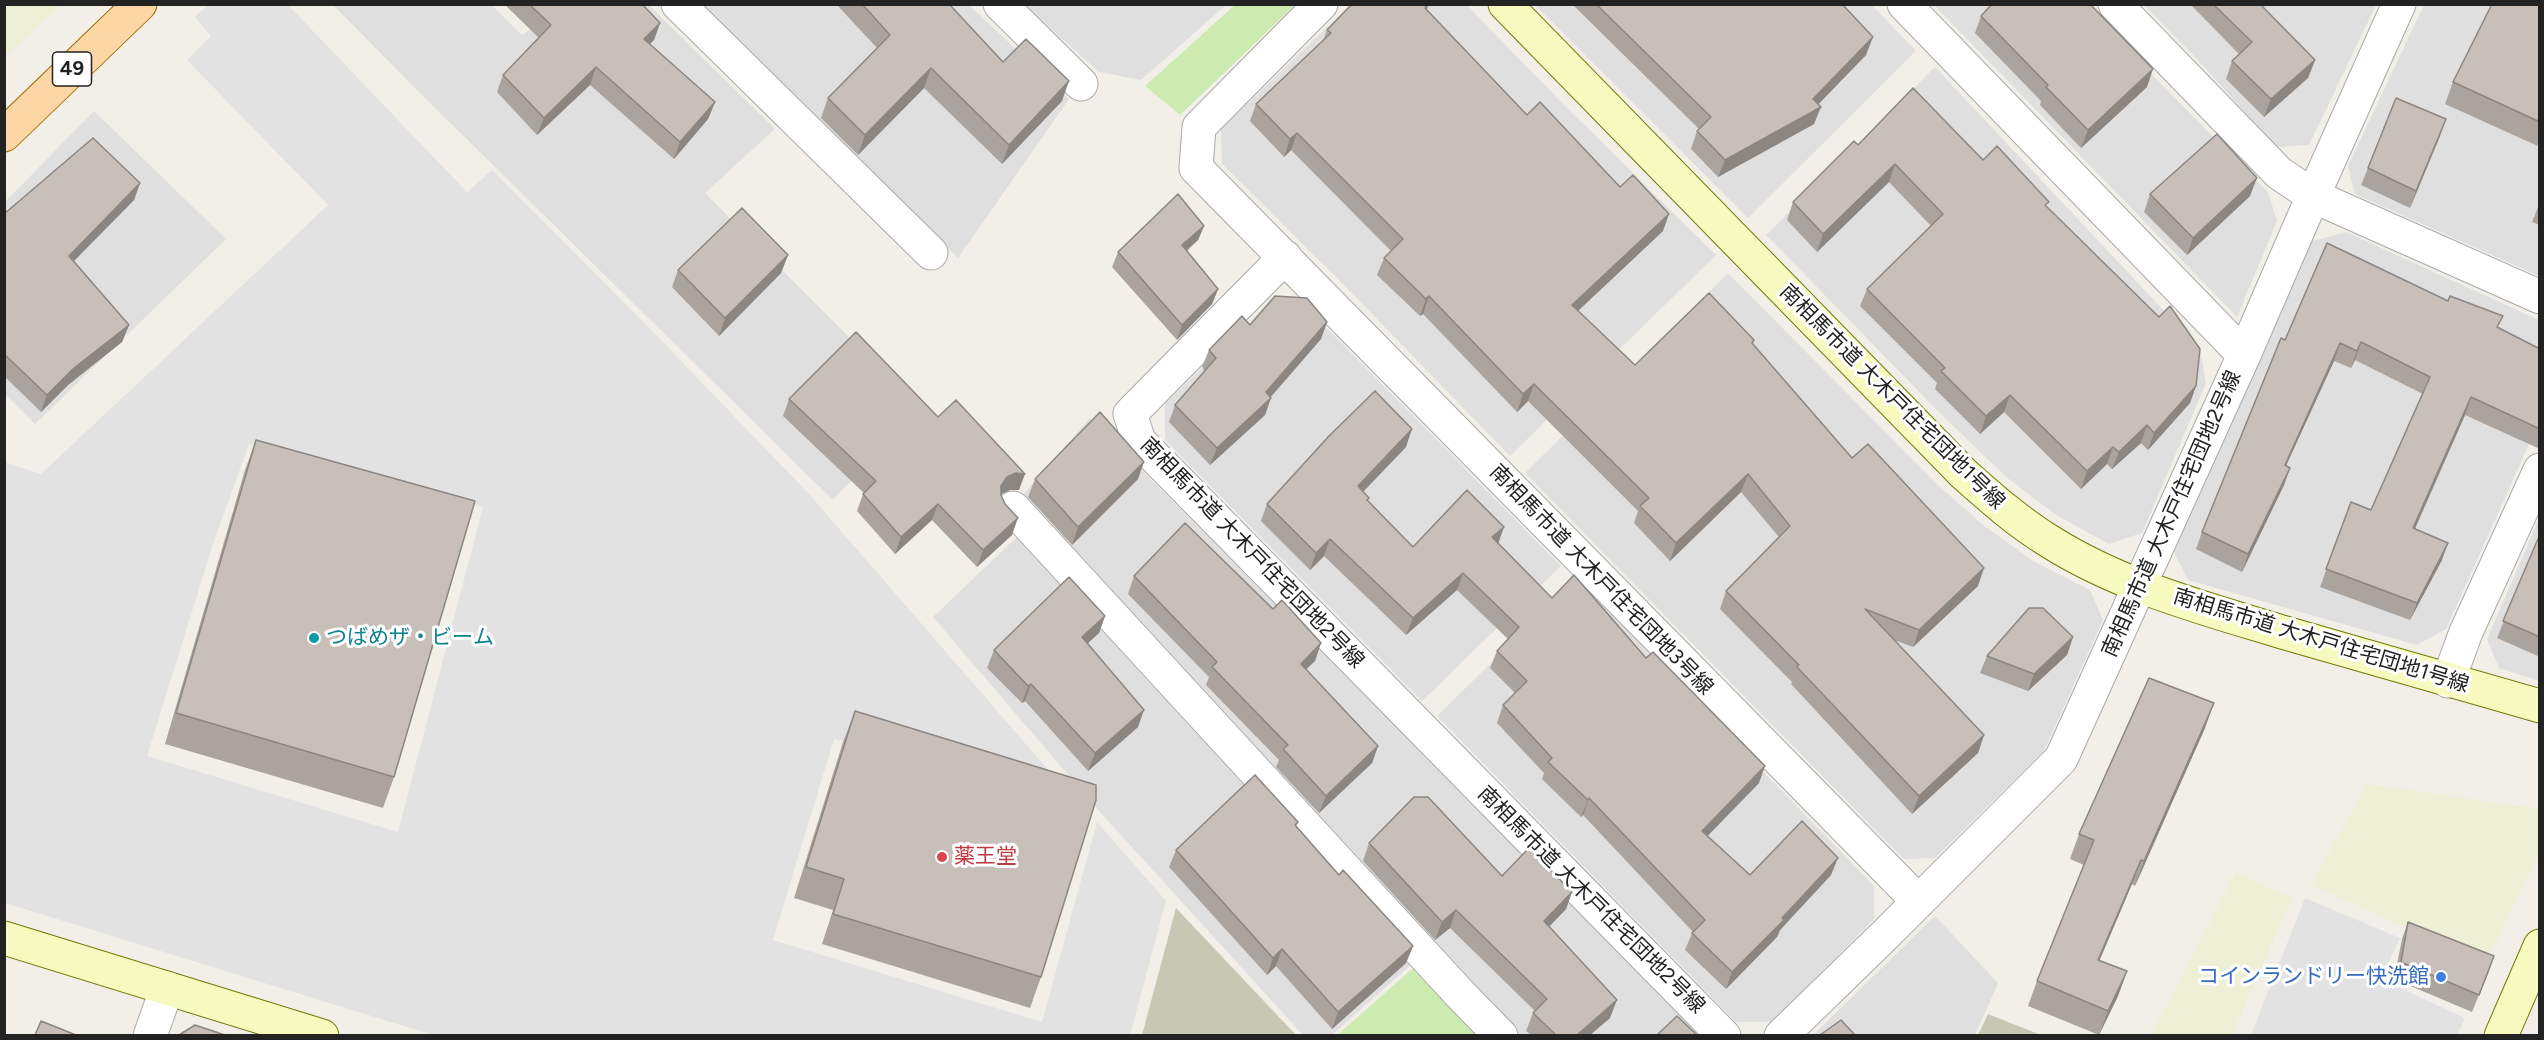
<!DOCTYPE html>
<meta charset="utf-8">
<style>
body{margin:0}
#map{position:relative;width:2544px;height:1040px;overflow:hidden;background:#f2efe9;font-family:Figtree,sans-serif}
canvas{display:block}
.frame{position:absolute;inset:0;border:6px solid #222;pointer-events:none}
</style>
<div id="map">
<canvas width="2544" height="1040"></canvas>
<div class="frame"></div>
</div>
<script>
const ctx = document.querySelector('canvas').getContext('2d');
ctx.lineJoin = 'round';
function paint(path, color) {
  ctx.fillStyle = color;
  ctx.fill(path, 'evenodd');
}
function trace(path, color, width, dash) {
  ctx.strokeStyle = color;
  ctx.lineWidth = width;
  ctx.lineCap = dash ? 'butt' : 'round';
  ctx.setLineDash(dash || []);
  ctx.stroke(path);
}
function drawText(font, color, halo, rows, align = 'center') {
  ctx.font = font + ' Figtree,"Noto Sans JP",sans-serif';
  ctx.lineWidth = 6;
  ctx.setLineDash([]);
  ctx.textBaseline = 'middle';
  ctx.strokeStyle = halo;
  ctx.fillStyle = color;
  for (const [text, x, y, turn = 0] of rows) {
    ctx.save();
    ctx.translate(x, y);
    ctx.rotate((+turn || 0) * Math.PI / 180);
    ctx.textAlign = isNaN(turn) ? turn : align;
    if (halo) ctx.strokeText(text, 0, 0);
    ctx.fillText(text, 0, 0);
    ctx.restore();
  }
}
paint(new Path2D(`
 M333,5H492L522,35L561,5H649L775,129L705,193L921,409L833,500L427,100Z
 M702,5H969L1069,99L958,258Z
 M1024,5H1226L1141,80L1099,72Z
 M1350,5H1467L1561,102L1716,255L1510,456L1340,281L1222,164L1221,129Z
 M1535,5H1872L1916,51L1748,218Z
 M1934,5H2083L2268,192L2277,221L2237,317Z
 M2144,5H2376L2309,145L2276,147L2196,58Z
 M2424,5H2539V276L2355,194L2348,166Z
 M1935,67L2200,349L2206,383L2142,533L2109,544L2056,515L2006,477L1939,412L1766,235Z
 M94,111L226,239L35,424L5,394L4,203Z
 M2346,232L2539,320V422L2446,629L2417,645L2188,580L2173,550L2309,242Z
 M1728,273L1940,487L1982,524L2033,561L2090,590L2103,620L2044,751L1935,858L1904,859L1525,473Z
 M1301,302L1561,566L1422,701L1165,440V404L1268,304Z
 M1090,418L1540,871L1699,1035H1521L1462,977L1020,498Z
 M2539,519V681L2499,668L2487,639Z
 M1018,536L1414,962L1332,1035H1303L1099,811L933,617Z
 M1577,579L1874,886V919L1772,1022H1736L1437,716Z
 M1935,916L1998,983L1975,1035L1812,1036Z`), '#e0dfdf');
paint(new Path2D(`
 M1176,908L1296,1035H1142Z
 M1988,1014L2041,1035H1978Z`), '#c7c7b4');
paint(new Path2D(`
 M5,4H61V5L5,56Z
 M2367,784L2539,809V853L2486,963L2311,885Z
 M2236,872L2292,898L2232,1035H2151Z`), '#eef0d5');
paint(new Path2D(`
 M1236,4L1295,5L1180,115L1145,86Z
 M1420,962L1489,1036H1336Z`), '#cdebb0');
paint(new Path2D(`
 M208,5H288L467,192L492,170L659,338L809,494L1070,795L834,739L773,940L1042,1022L1097,822L1166,901L1130,1035H433L5,903L4,462L41,474L328,205L187,60L211,36L195,17ZM249,444L483,507L398,832L147,756L213,544Z
 M2305,898L2400,938L2381,979L2465,1018L2457,1035H2251Z`), '#e2e2e2');
const street = new Path2D(`
 M678,4L931,253
 M1000,4L1081,84
 M1321,4L1199,127L1196,168L1918,901
 M2115,4L2279,173L2313,196L2399,4
 M1285,257L1130,414L1139,441L1724,1036
 M2244,355L2313,196L2540,297
 M1013,508L1460,994L1501,1036
 M2448,681L2466,632L2540,470
 M150,1036L167,988
 M1781,1036L1887,933L2061,759L2244,355L1904,4`);
const secondary = new Path2D(`
 M1505,4L1964,474C1991,498 2018,522 2049,541C2120,586 2203,608 2282,632C2368,657 2454,681 2540,706
 M4,938L322,1036
 M2501,1036L2540,946`);
const primary = new Path2D(`
 M4,135L140,4`);
trace(street, '#a9a9a9', 35);
trace(secondary, '#707d05', 35);
trace(primary, '#a06b00', 35);
trace(street, '#fff', 33);
trace(secondary, '#f7fabf', 33);
trace(primary, '#fcd6a4', 33);
paint(new Path2D(`
 M504,4H642L660,23L654,40L650,44L715,102L708,119L674,159L590,85L537,135L497,92L503,75L539,38Z
 M836,4H949L1003,62L1062,101L1002,164L924,88L858,155L821,118L828,98L877,48Z
 M1352,4H1429L1427,10L1527,115L1663,231L1578,311L1635,365L1754,340L1753,344L1852,458L1978,586L1913,647L1894,640L1984,735L1978,753L1912,814L1791,684L1792,682L1720,609L1726,591L1779,537L1741,492L1670,561L1634,523L1638,511L1528,401L1517,412L1423,314L1420,316L1377,275L1384,258L1391,251L1291,150L1284,157L1250,121L1256,104L1323,41L1327,30Z
 M1572,4H1842L1866,55L1818,104L1814,124L1718,177L1691,149L1697,131L1699,129Z
 M2190,4H2260L2315,60L2308,78L2264,117L2226,79L2232,61L2239,54Z
 M2540,4V147L2445,104L2453,82Z
 M1981,16L2147,87L2081,148L2040,105L2041,101L1975,33Z
 M2440,136L2410,208L2361,185L2368,168Z
 M1858,145L1983,160L2047,207L2196,386L2190,403L2148,450L2141,443L2112,469L2107,464L2081,489L2004,412L1980,434L1935,389L1937,383L1860,306L1867,289L1931,226L1889,182L1817,252L1787,220L1793,202Z
 M140,183L134,200L74,261L129,325L122,342L68,385L41,412L4,376V214Z
 M2150,194L2250,196L2187,255L2144,212Z
 M2540,202V225L2532,222Z
 M1204,226L1198,240L1187,251L1218,289L1212,304L1177,340L1112,267L1118,252Z
 M788,255L781,273L719,336L672,287L678,270Z
 M1327,322L1321,339L1271,397L1265,415L1210,465L1169,422L1175,405L1205,371L1202,367L1209,350L1250,325Z
 M2499,328L2540,349V449L2465,415L2415,529L2442,560L2410,620L2320,587L2351,502L2371,510L2423,394L2355,360L2351,368L2334,361L2286,466L2290,468L2284,485L2242,572L2196,549L2202,532L2285,340Z
 M789,399L938,417L1019,490H1010L1001,494L1012,535L977,567L932,520L895,554L857,511L863,494L864,493L783,416Z
 M256,440L394,777L383,808L165,744L245,470Z
 M1406,447L1363,492L1368,501L1413,547L1498,543L1552,598L1646,658L1759,783L1707,836L1750,875H1831L1780,930L1777,937L1726,989L1685,950L1692,933L1693,932L1583,815L1581,817L1542,779L1544,773L1497,723L1503,705L1515,693L1490,668L1497,651L1508,639L1457,590L1406,635L1324,556L1310,570L1261,521L1267,504Z
 M1035,479H1138L1072,545L1028,497Z
 M2540,534V657L2497,638Z
 M1134,576L1315,661L1306,669L1378,746L1372,763L1319,813L1276,767L1279,760L1206,685L1209,677L1128,594Z
 M1105,616L1099,633L1088,643L1138,727L1088,771L1025,701L1022,703L987,668L994,650Z
 M2073,637L2067,655L2028,691L1980,673L1987,656Z
 M855,711L1041,977L1030,1008L822,944L833,910L794,898L843,742Z
 M2205,728L2135,886L2132,884L2099,961L2127,971L2118,996L2099,1035L2028,1006L2037,981L2084,865L2070,859L2079,834Z
 M1298,822L1296,827L1339,875L1413,946L1406,963L1332,1029L1276,966L1267,975L1169,867L1176,850Z
 M1369,843L1572,892L1566,909L1549,927L1610,1018L1590,1035H1531L1526,1031L1533,1013L1535,1011L1450,928L1435,940L1363,861Z
 M2408,922L2494,956L2472,1012L2394,979L2402,939Z`), '#aba49e');
paint(new Path2D(`
 M660,23L654,40L637,56L644,39Z
 M1873,37L1866,55L1810,113L1821,107L1814,124L1718,177L1725,160L1813,99Z
 M2315,60L2308,78L2264,117L2271,99Z
 M596,67L590,85L537,135L544,118Z
 M931,68L924,88L858,155L865,135Z
 M2153,69L2147,87L2081,148L2088,130Z
 M1069,81L1062,101L1002,164L1009,145Z
 M715,102L708,119L674,159L680,142Z
 M2446,119L2440,136L2410,208L2416,191Z
 M1297,133L1291,150L1284,157L1290,139Z
 M1895,164L1889,182L1817,252L1823,234Z
 M2257,178L2250,196L2187,255L2193,238Z
 M140,183L134,200L63,272L69,256Z
 M1669,214L1663,231L1566,322L1572,305Z
 M1204,226L1198,240L1176,259L1182,245Z
 M788,255L781,273L719,336L725,318Z
 M1218,289L1212,304L1177,340L1182,325Z
 M1429,296L1423,314L1420,316L1426,299Z
 M1327,322L1321,339L1266,402L1271,398L1265,415L1210,465L1217,448Z
 M129,325L122,342L68,385L41,412L47,395L74,368Z
 M2361,342L2355,360L2351,368L2357,351Z
 M2340,343L2334,361L2278,483L2285,465Z
 M1534,384L1528,401L1517,412L1523,394Z
 M2196,386L2190,403L2148,450L2154,433Z
 M2010,395L2004,412L1980,434L1986,416Z
 M2471,397L2465,415L2407,546L2413,528Z
 M2147,425L2141,443L2112,469L2119,452Z
 M1412,429L1406,447L1352,503L1358,486Z
 M2113,447L2107,464L2081,489L2087,471Z
 M1144,462L1138,479L1072,545L1078,527Z
 M2290,468L2284,485L2242,572L2248,554Z
 M1016,473L1025,474L1019,490H1010L1001,494V486L1007,477Z
 M1748,474L1741,492L1670,561L1676,543Z
 M938,504L932,520L895,554L901,537Z
 M1018,518L1012,535L977,567L983,550Z
 M1504,527L1498,544L1492,537Z
 M1330,539L1324,556L1310,570L1316,553Z
 M2448,543L2442,560L2410,620L2417,603Z
 M1984,568L1978,586L1913,647L1919,630Z
 M1463,573L1457,590L1406,635L1413,618Z
 M1105,616L1099,633L1076,654L1082,637Z
 M2073,637L2067,655L2028,691L2034,674Z
 M1321,643L1315,661L1294,681L1301,664Z
 M1031,684L1025,701L1022,703L1028,686Z
 M2214,703L2205,728L2135,886L2144,861Z
 M1144,710L1138,727L1088,771L1095,753Z
 M1984,735L1978,753L1912,814L1919,796Z
 M1378,746L1372,763L1319,813L1326,796Z
 M1765,766L1759,783L1696,848L1702,831Z
 M1589,798L1583,815L1581,817L1588,800Z
 M1838,858L1831,875L1780,930L1777,937L1726,989L1732,972Z
 M2141,860L2132,884L2089,985L2098,960Z
 M1572,892L1566,909L1537,939L1544,921Z
 M1456,910L1450,928L1435,940L1442,922Z
 M1413,946L1406,963L1332,1029L1338,1012Z
 M1282,949L1276,966L1267,975L1273,958Z
 M2494,956L2488,974L2472,1012L2479,995Z
 M2127,971L2118,996L2099,1035L2108,1011Z
 M1617,1000L1610,1018L1590,1035H1577Z`), '#8b8681');
const building = new Path2D(`
 M529,4H642L660,23L644,39L715,102L680,142L596,67L544,118L503,75L551,25Z
 M862,4H949L1003,62L1026,39L1069,81L1009,145L931,68L865,135L828,98L890,35Z
 M1352,4H1428L1425,8L1527,115L1540,102L1620,187L1633,175L1669,214L1572,305L1635,365L1709,293L1754,340L1752,343L1852,458L1868,444L1984,568L1919,630L1865,609L1984,735L1919,796L1797,667L1799,665L1726,591L1790,526L1748,474L1676,543L1640,506L1649,498L1534,384L1523,394L1429,296L1426,299L1384,258L1403,239L1297,133L1290,139L1256,104L1331,33L1327,30Z
 M1596,4H1842L1873,37L1813,99L1821,107L1725,160L1697,131L1711,117Z
 M1992,4H2090L2153,69L2088,130L2046,87L2048,85L1981,16Z
 M2213,4H2260L2315,60L2271,99L2232,61L2252,42Z
 M2492,4H2540V122L2453,82Z
 M1913,88L1983,160L1997,146L2049,202L2045,205L2159,317L2170,306L2200,349L2196,386L2154,433L2147,425L2119,452L2113,447L2087,471L2010,395L1986,416L1941,371L1945,368L1867,289L1943,214L1895,164L1823,234L1793,202L1854,141L1858,145Z
 M2396,98L2446,119L2416,191L2368,168Z
 M2217,134L2257,178L2193,238L2150,194Z
 M93,138L140,183L69,256L129,325L74,368L47,395L4,354V214Z
 M1178,194L1204,226L1182,245L1218,289L1182,325L1118,252Z
 M742,208L788,255L725,318L678,270Z
 M2327,243L2448,301L2450,296L2503,316L2497,327L2540,349V429L2471,397L2413,528L2448,543L2417,603L2326,569L2351,502L2371,510L2430,377L2361,342L2357,351L2340,343L2285,465L2290,468L2248,554L2202,532L2281,338L2285,340Z
 M1275,296L1307,298L1327,322L1266,392L1271,398L1217,448L1175,405L1216,358L1209,350L1242,316L1250,325Z
 M856,332L938,417L956,400L1025,474L1016,473L1007,477L1001,486V495L1005,504L1018,518L983,550L938,504L901,537L863,494L876,481L789,399Z
 M1375,391L1412,429L1358,486L1369,498L1367,500L1413,547L1467,490L1504,527L1492,537L1552,598L1574,575L1646,658L1653,652L1765,766L1702,831L1750,875L1802,821L1838,858L1782,918L1784,920L1732,972L1692,933L1705,920L1589,798L1588,800L1548,762L1552,758L1503,705L1527,681L1497,651L1519,627L1463,573L1413,618L1330,539L1316,553L1267,504L1329,436Z
 M1100,412L1144,462L1078,527L1035,479Z
 M256,440L475,501L394,777L176,713Z
 M1185,523L1273,609L1282,600L1321,643L1301,664L1378,746L1326,796L1283,749L1288,745L1212,667L1217,662L1134,576Z
 M2540,534V637L2503,621Z
 M1069,577L1105,616L1082,637L1144,710L1095,753L1031,684L1028,686L994,650Z
 M2029,608H2043L2073,637L2034,674L1987,656Z
 M2149,678L2214,703L2144,861L2141,860L2098,960L2127,971L2108,1011L2037,981L2094,840L2079,834Z
 M855,711L1096,785V800L1041,977L833,914L844,879L806,867Z
 M1255,775L1298,822L1295,825L1339,875L1343,870L1413,946L1338,1012L1282,949L1273,958L1176,850Z
 M1414,797H1428L1502,876L1529,848L1572,892L1544,921L1617,1000L1577,1035H1556L1533,1013L1547,999L1456,910L1442,922L1369,843Z
 M2408,922L2494,956L2479,995L2401,962Z
 M1677,1016L1697,1035H1657Z
 M1841,1020L1855,1035H1820Z
 M41,1021L76,1035H35Z
 M195,1025L225,1035H179Z`);
paint(building, '#c7bfb8');
trace(building, '#8b8681', 1.5);
for (const [x, y, r, color] of [
 [314,638,6,"#0f9aa8"],
 [942,857,6,"#e0444e"],
 [2441,977,6,"#3f7fe0"]
]) {
  const dot = new Path2D();
  dot.arc(x, y, r, 0, 2 * Math.PI);
  ctx.fillStyle = color;
  ctx.fill(dot);
  trace(dot, '#fff', 2);
}
for (const [x, y, w] of [
 [72,69,39]
]) {
  const box = new Path2D();
  box.roundRect(x - w / 2, y - 17, w, 34, 4.5);
  ctx.fillStyle = '#fff';
  ctx.fill(box);
  trace(box, '#222', 1.5);
}
drawText('bold 20px', '#222', null, [
 ["49",72,69]
]);
drawText('21px', '#222', '#fff', [
 ["南相馬市道 大木戸住宅団地1号線",1892,397,45],
 ["南相馬市道 大木戸住宅団地2号線",2172,514,-66],
 ["南相馬市道 大木戸住宅団地2号線",1252,553,46],
 ["南相馬市道 大木戸住宅団地3号線",1601,580,46],
 ["南相馬市道 大木戸住宅団地1号線",2321,641,17],
 ["南相馬市道 大木戸住宅団地2号線",1591,900,45]
]);
drawText('21px', '#0d838f', '#fff', [
 ["つばめザ・ビーム",326,638]
], 'left');
drawText('21px', '#be3a42', '#fff', [
 ["薬王堂",954,857]
], 'left');
drawText('21px', '#366cbe', '#fff', [
 ["コインランドリー快洗館",2429,977]
], 'right');
</script>
